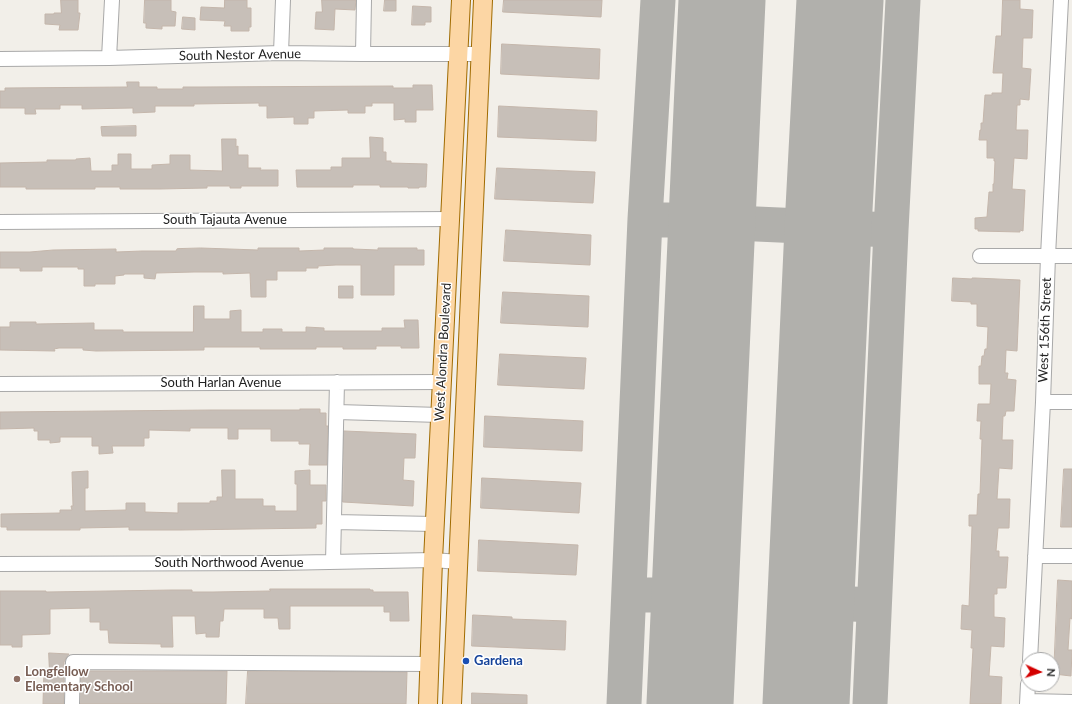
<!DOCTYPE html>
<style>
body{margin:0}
#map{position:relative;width:1072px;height:704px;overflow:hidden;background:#f2efe9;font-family:Lato,sans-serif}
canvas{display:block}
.north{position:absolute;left:1020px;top:652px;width:40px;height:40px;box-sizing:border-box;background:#fff;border:1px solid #a7a7a7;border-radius:50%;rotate:93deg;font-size:11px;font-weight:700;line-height:16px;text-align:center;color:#222}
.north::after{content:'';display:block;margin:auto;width:14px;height:18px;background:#d40000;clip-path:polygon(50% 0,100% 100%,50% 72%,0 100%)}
</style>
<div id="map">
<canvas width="1072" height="704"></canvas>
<div class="north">N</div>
</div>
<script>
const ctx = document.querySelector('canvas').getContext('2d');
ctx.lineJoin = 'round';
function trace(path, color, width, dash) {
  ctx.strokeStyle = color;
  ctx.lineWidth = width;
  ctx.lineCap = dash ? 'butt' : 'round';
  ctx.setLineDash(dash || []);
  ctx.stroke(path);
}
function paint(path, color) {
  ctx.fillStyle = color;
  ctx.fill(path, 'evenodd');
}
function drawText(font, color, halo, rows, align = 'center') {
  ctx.font = font + ' Lato,sans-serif';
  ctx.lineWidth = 3;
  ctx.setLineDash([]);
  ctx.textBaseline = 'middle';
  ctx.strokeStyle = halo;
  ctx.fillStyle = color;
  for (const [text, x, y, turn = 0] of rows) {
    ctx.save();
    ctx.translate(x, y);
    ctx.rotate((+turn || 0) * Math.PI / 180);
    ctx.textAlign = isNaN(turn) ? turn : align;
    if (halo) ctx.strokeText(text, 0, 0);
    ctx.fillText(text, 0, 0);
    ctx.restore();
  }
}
trace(new Path2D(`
 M645,219L891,230
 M629,594L694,597
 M811,602L873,605
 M624,704L645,219L658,0
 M870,704L891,230L903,0`), '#b1b0ac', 35);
trace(new Path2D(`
 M690,704L722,0
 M806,704L828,228L840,0`), '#b1b0ac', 87);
const building = new Path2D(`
 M61,0H78V13H80L78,30H59L60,25L45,24V14H54V13H61Z
 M145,0H171V11L176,12L175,26H162V29L146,28V23H144Z
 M225,0H247V8H251V27H249V31H231V26H224L225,21L200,20L201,7L224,8Z
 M322,0H356L355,10L335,9L334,30L315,29L316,12H322Z
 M385,0H396V11H384Z
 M504,0H602L601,17L503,12Z
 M1003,0H1020V9L1033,10L1032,38H1023L1022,68L1031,69L1029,100L1020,99V105H1017L1016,130H1028L1027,159L1014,158L1012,189L1025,190L1023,231L1020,230V232L978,231V229H975V218L987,217L989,192H993V184H994L995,161H994V158H987V140H979L980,130H981V123H983L985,95H992V93H1002L1003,73H993L996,36H1001Z
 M413,6L431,7V22H425V25H412Z
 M183,17L195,18V30L182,29Z
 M502,44L600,49L599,79L501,74Z
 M127,82H139V87H157V89H183V87H201L393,86V88H413V85H432L433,110H416V122H405V119L394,120V103H372V106H365V113H348V110L314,111V118H308V124H294V117L267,118V106H259V103L194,104V106H155V112L133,113V108L82,109V105H60V109H35L36,114H25V108H0V91H5V88L127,87Z
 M499,106L597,111L596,141L498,137Z
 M136,126V136H102L101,127Z
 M370,137L383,138V152H386V161H391V163L427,164L426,187H419V188H408V187H380V185H353V187H297L296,170H331V167H342V158H370Z
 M222,139H236V147L238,146V155H248V168H261L260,170H278V186H241V188H230V186H207V188L160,189H120V187H95V189H26V187H0V163L47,162V160H76V159L90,158L91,171H112V165H118V154H131V169H152V165L170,164V155H190V170L222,171Z
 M497,168L595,172L593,203L495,199Z
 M506,230L591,235L590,265L504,261Z
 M201,248L258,250V248H299V251L324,250V248H353V249L378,250V248H417V250H424V265H394V295H361V265H336L318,266V268H306V271H277V280H266V297H251L250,273L223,274V272H194L156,273L155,279L144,278V274H124V275L115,276V284H95V286H84V269H78V267H42V271H20V268H0V252H30L53,250L116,249V252L142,251H176L177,249Z
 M953,278L972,279V278H975L1020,280L1017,351L1006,350L1005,373H1008L1007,379L1016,380L1014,411H1006L1005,416H1003L1002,440H1013L1012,469L999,468L997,499H1010L1009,528H998L996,551H999V557H1008L1006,588H997V594H994V617L1005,618L1004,647L991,646L989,676L1002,677L1001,704H970L973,648H971L972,630L961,629L962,605L969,606L970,581L972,526H969V515H977L978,494H980L982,439H980L981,421H977L978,404H990L991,384H979V366H981L982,356H984L985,349H987L988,327L977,326V304H971V302L952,301Z
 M339,286H353V298H339Z
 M503,292L589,296L588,327L501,323Z
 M194,306H204V319H230V311L241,310V332H263V329H282V332H306V327L324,328V331H382V328H405L404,320H418L419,348H401V346H376V349H343V347H316V349H260V347H204V350L96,351L83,350V348H59L54,349L55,351L0,350V327H10V322H36V324L94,323V330H123V332H193Z
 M500,354L586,358L584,389L498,385Z
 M300,409H320V413H326V426H328L327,465H309L310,444H299V441H271V429H238V439H228V428H190V431L149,430V438H144V446H112L113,453L99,454V446H92V437H60V442L50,443V440H38V431H34V428L0,429V412L212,410H300Z
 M485,416L583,421L582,451L484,447Z
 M344,431L416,434L415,458H404L403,480L414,481L413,506L343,502Z
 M1064,469H1072V527H1061Z
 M222,470H235V499H263V506H275V511H297V484H295V471L310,470V485H326V501H322V524H316V528L181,530H129V527L80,528V530H7V527H1V514L60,513V510H72L71,506H73L72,472L88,471V488H85V511L126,510V503H145V512L178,513V503H210V501H217V497H222Z
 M482,478L581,483L579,513L481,508Z
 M479,540L578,545L576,575L478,571Z
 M1058,580L1072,581V619L1070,618L1068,650H1072L1071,676L1054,674Z
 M270,589H370V590H373V592H408L409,621H390V612H384V606H290V629H279L278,618H264V609H224L223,621H220L219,637H206V633L196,634L195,616H172L173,647H161V644L109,643L108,630H100V622H90V608L50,609V634L22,635V647H12V645H0V591H46V592L172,590H192V592H213L270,591Z
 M473,615L512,617V619L566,621L565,650L472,646Z
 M49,653L69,654L66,658L64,662V704H43L44,669H49Z
 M81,671H227L226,704H80Z
 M248,671L407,672L406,704H246Z
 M472,693L527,695V704H472Z`);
paint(building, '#c7bfb8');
trace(building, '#c4b6ab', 1);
const minor = new Path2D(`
 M281,53L283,0
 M363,54L364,0
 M109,58L112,0
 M0,59L109,58L281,53L363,54H481
 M0,222L450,219
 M980,256H1072
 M0,384L441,382
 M1043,402H1072
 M337,412L440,415
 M334,522L434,524
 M1035,556H1072
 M333,562L337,382
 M0,564L277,563L433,560L459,562
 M1030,660L1043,402L1048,256L1061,0
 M1028,701L1072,702
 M72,704L73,662L430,664
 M1027,704L1028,684`);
const major = new Path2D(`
 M428,704L433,560L461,0
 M452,704L483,0`);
trace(minor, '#a9a9a9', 16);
trace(major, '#a06b00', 20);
trace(minor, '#fff', 14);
trace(major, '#fcd6a4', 18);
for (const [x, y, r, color] of [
 [466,661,4,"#1a4fb4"],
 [17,679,4,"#8d6e63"]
]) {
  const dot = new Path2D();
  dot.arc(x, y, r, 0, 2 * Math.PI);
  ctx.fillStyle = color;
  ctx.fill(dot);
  trace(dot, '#fff', 1.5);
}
drawText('13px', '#222', '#fff', [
 ["South Nestor Avenue",240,55,-1],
 ["South Tajauta Avenue",225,220],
 ["West 156th Street",1045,330,-88],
 ["West Alondra Boulevard",443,352,-87],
 ["South Harlan Avenue",221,383],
 ["South Northwood Avenue",229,563]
]);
drawText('bold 13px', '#164399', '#fff', [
 ["Gardena",474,661]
], 'left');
drawText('bold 13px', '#785e54', '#fff', [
 ["Longfellow",25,672],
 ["Elementary School",25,687]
], 'left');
</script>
